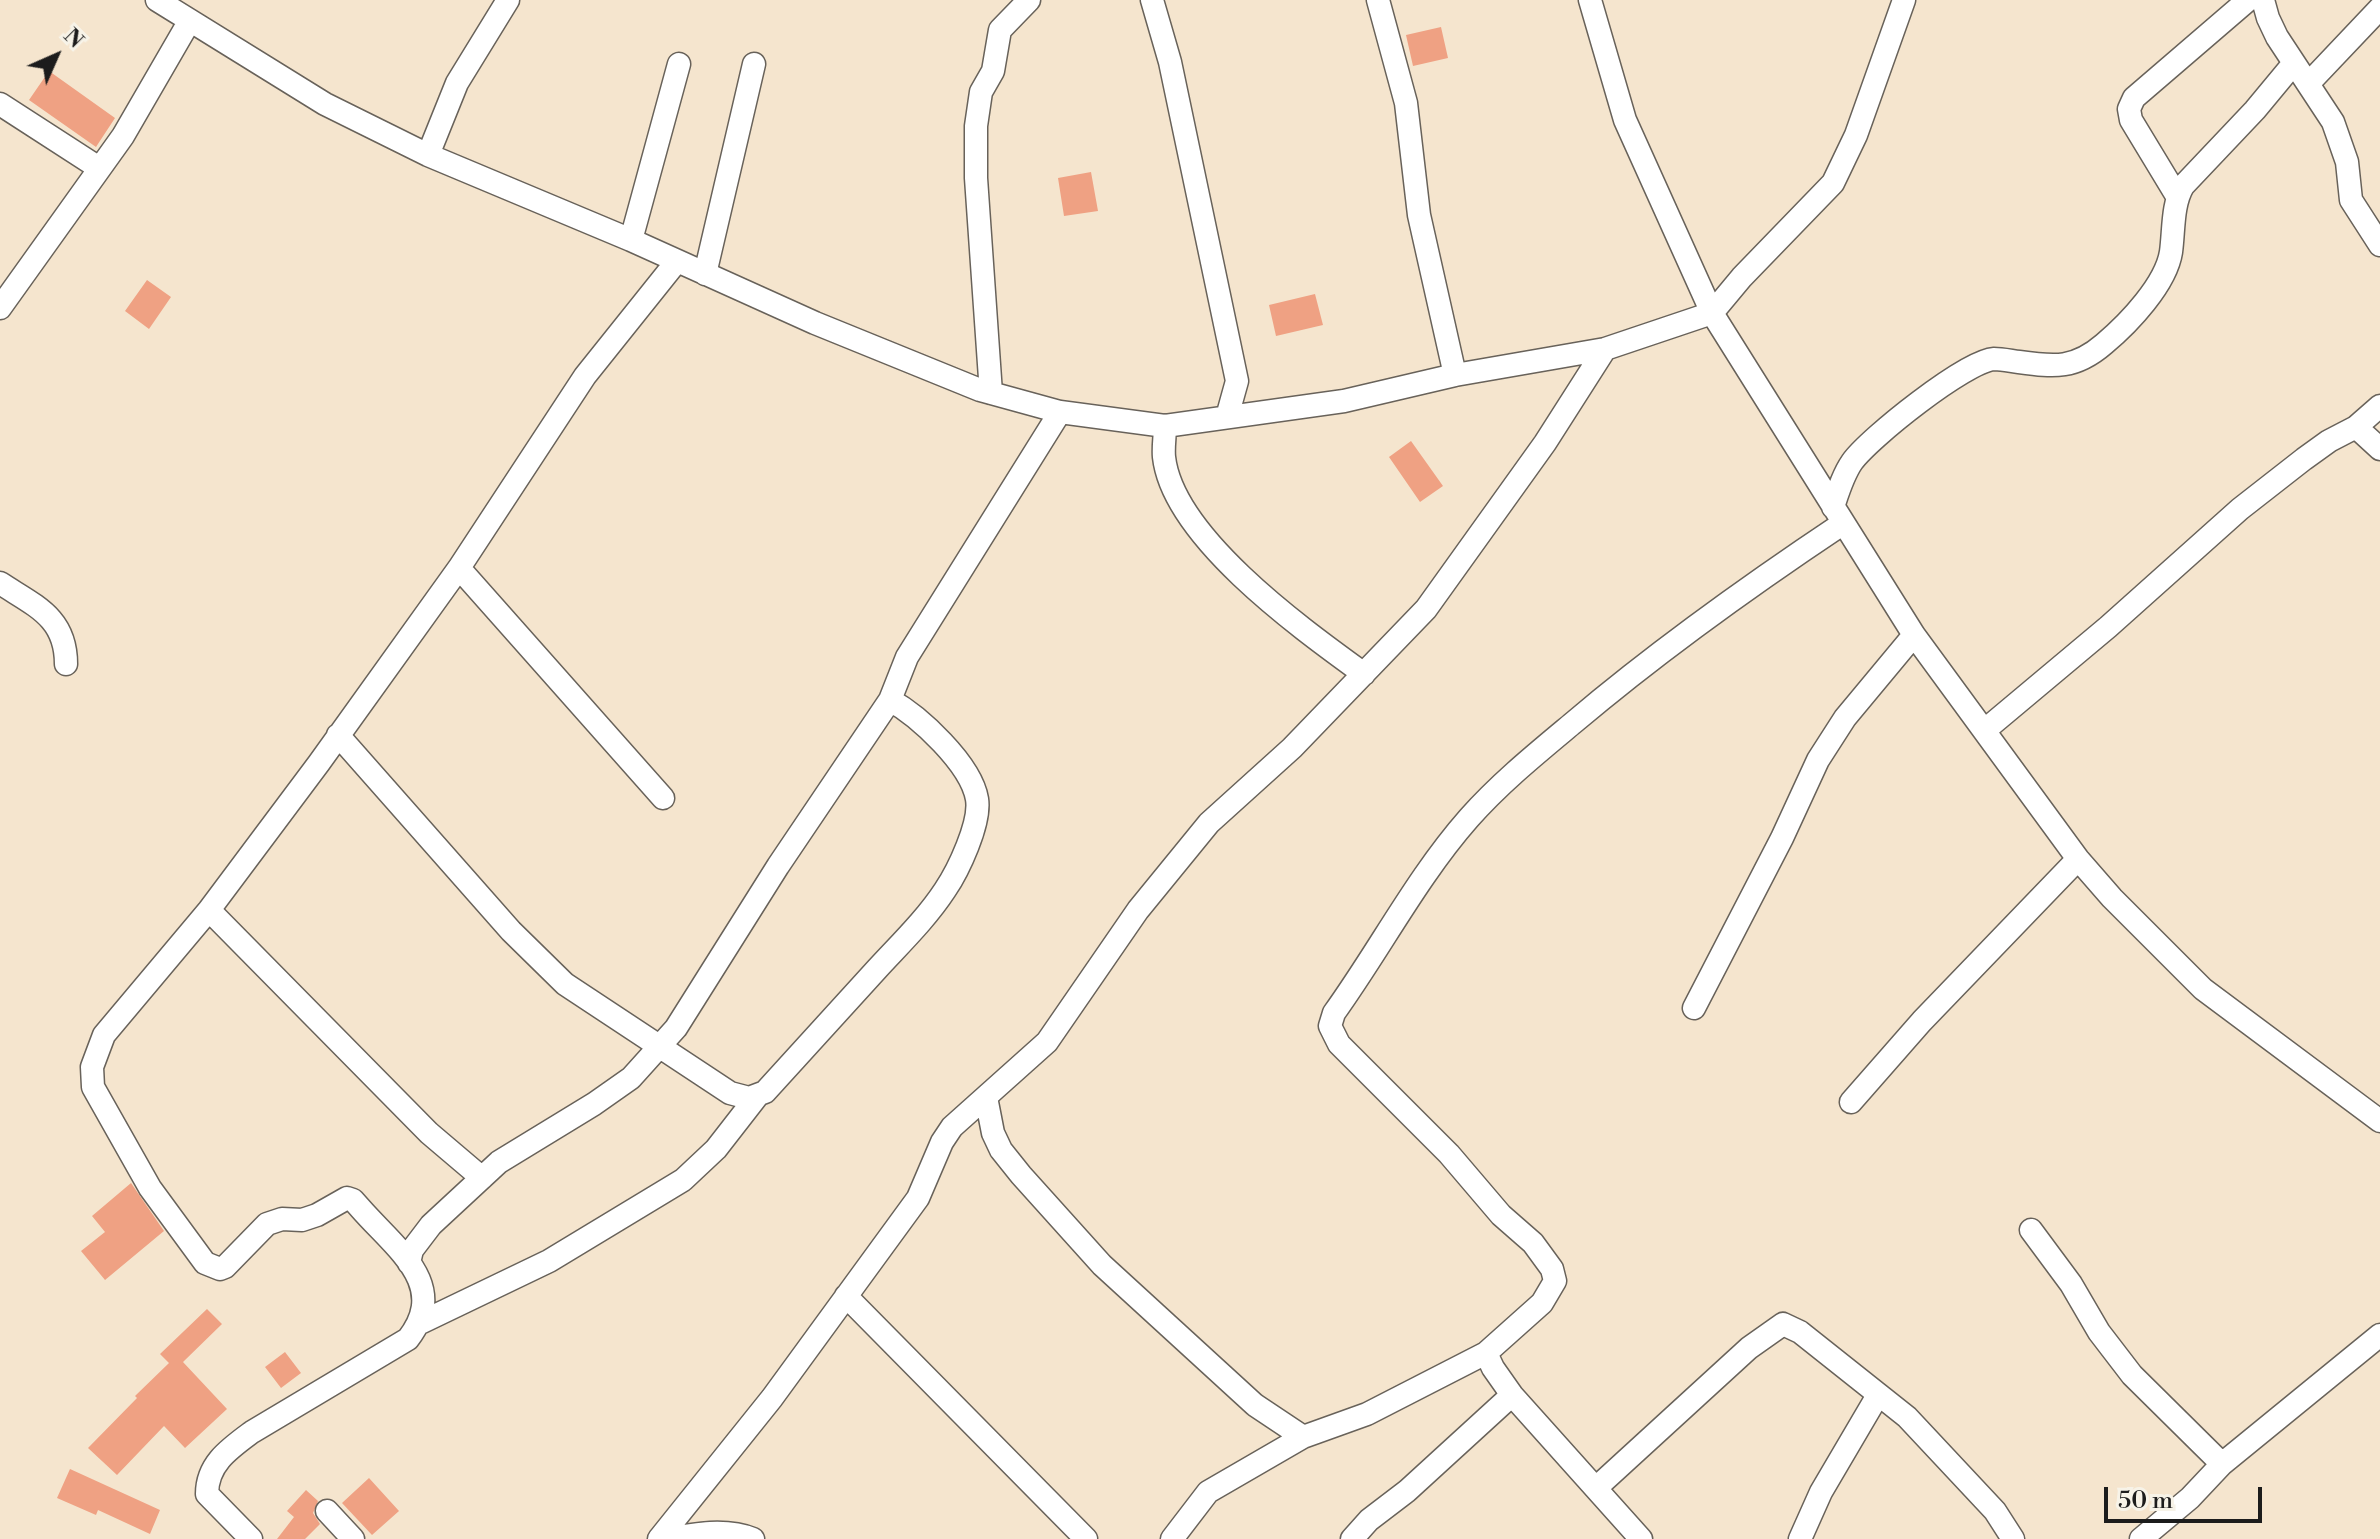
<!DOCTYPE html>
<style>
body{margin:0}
#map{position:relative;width:2380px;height:1539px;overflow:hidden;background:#f5e5ce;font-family:"Libre Bodoni",serif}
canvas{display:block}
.north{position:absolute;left:16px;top:16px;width:80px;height:80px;-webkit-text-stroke:6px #f7f3e8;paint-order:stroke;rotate:45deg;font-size:22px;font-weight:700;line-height:32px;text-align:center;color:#1c1c1c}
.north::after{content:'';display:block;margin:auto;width:28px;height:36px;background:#1c1c1c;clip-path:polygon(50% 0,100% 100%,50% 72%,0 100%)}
.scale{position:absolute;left:2104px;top:1487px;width:158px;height:36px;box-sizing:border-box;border:4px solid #1c1c1c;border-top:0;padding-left:10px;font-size:24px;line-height:28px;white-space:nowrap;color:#1c1c1c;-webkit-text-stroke:6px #f7f3e8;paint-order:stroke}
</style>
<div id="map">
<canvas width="2380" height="1539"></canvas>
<div class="north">N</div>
<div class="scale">50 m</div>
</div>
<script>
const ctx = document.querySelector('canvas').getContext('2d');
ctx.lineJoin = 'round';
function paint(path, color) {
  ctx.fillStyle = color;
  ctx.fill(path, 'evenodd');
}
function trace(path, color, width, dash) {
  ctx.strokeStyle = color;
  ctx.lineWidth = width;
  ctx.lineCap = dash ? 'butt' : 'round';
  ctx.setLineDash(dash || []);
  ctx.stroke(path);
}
paint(new Path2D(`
 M1441,27L1448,58L1413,66L1406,35Z
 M49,71L115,118L96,147L29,100Z
 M1091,172L1098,211L1064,216L1058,178Z
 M147,280L171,297L149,329L125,311Z
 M1315,294L1323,325L1276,336L1269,305Z
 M1411,441L1443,486L1420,502L1389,457Z
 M131,1183L164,1231L105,1280L81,1251L105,1232L92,1216Z
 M207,1309L222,1324L183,1362L227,1409L185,1448L164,1426L117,1475L88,1448L137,1398L135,1396L169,1363L160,1354Z
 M285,1352L301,1373L281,1388L265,1367Z
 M70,1469L160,1510L150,1534L98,1510L96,1515L57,1498Z
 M369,1478L399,1511L372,1535L342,1503Z
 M306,1490L318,1501L313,1513L320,1524L305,1539H277L294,1517L287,1511Z`), '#efa183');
const minor = new Path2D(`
 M157,0L325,104L428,155L631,240L815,323L980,390L1060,412L1165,426L1344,401L1455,375L1605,349L1712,313L1742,277L1833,183L1856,135L1904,0
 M1152,0L1170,62L1237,381L1227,417
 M1378,0L1406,103L1419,215L1455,375
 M1590,0L1625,120L1712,313L1914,635L2078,859L2112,898L2203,989L2380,1121
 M2263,0L2268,18L2277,37L2333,122L2347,162L2351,200L2380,245
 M2308,84L2380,8
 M0,104L99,168
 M428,155L457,83L508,0
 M2177,196L2131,120L2129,109L2134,98L2248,0
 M631,240L679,64
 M705,274L754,64
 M0,308L123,136L189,22
 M991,393L976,178V126L981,92L993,71L1000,30L1029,0
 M1165,426C1165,436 1163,447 1164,457C1173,537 1302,629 1364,674
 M2356,427L2380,449
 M1833,507C1838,492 1843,475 1852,462C1869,438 1966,361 1994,359C2002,359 2011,361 2019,362C2055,367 2075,369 2104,344C2129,323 2166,284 2171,252C2174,230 2172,205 2183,186L2255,110L2294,63
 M459,568L663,798
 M0,583C35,606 66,617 66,664
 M1985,730L2108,627L2240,509L2304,459L2329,441L2356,427L2380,406
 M338,735L511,931L565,984L730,1093L749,1098L765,1092C802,1051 840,1010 877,969C900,944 926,919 945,890C958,871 981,823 977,799C971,764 919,716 890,700
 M209,910L429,1133L482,1178
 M1694,1008L1782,838L1818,760L1845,718L1914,635
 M986,1097L993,1133L1001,1150L1021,1175L1102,1265L1255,1405L1303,1437
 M1851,1102L1922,1021L2078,859
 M2031,1230L2071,1284L2099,1332L2132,1375L2222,1464
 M409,1263L412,1250L431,1225L499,1162L594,1104L631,1078L676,1028L778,866L890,700L907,657L1060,412
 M846,1296L1086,1539
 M420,1323L549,1261L683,1180L716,1149L758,1095
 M1512,1395L1641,1539
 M1596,1488L1749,1348L1783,1324L1800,1332L1907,1417L1995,1511L2013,1539
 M327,1511L353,1539
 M251,1539L207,1494C207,1464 229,1449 252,1432L408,1339C450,1285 396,1249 361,1209L353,1200L347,1198L317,1215L302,1220L282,1219L267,1224L225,1267L220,1269L205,1263L150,1188L93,1087L92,1067L104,1035L209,910L319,763L459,568L585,376L677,261
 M659,1539L772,1398L918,1198L942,1142L952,1127L1047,1042L1138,910L1209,823L1292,748L1426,609L1545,443L1605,349
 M667,1539C694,1534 726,1528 753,1539
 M1172,1539L1208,1492L1303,1437L1367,1414L1486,1353L1542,1303L1555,1281L1552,1269L1533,1243L1501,1215L1449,1154L1339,1044L1330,1026L1334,1013C1380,949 1417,877 1469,818C1500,783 1537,753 1573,723C1658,651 1749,586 1842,524
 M1352,1539L1369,1520L1407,1491L1512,1395L1493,1368L1486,1353
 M1800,1539L1821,1492L1878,1395
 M2141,1539L2190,1498L2222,1464L2380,1335`);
trace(minor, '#68625a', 25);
trace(minor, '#fff', 22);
</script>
